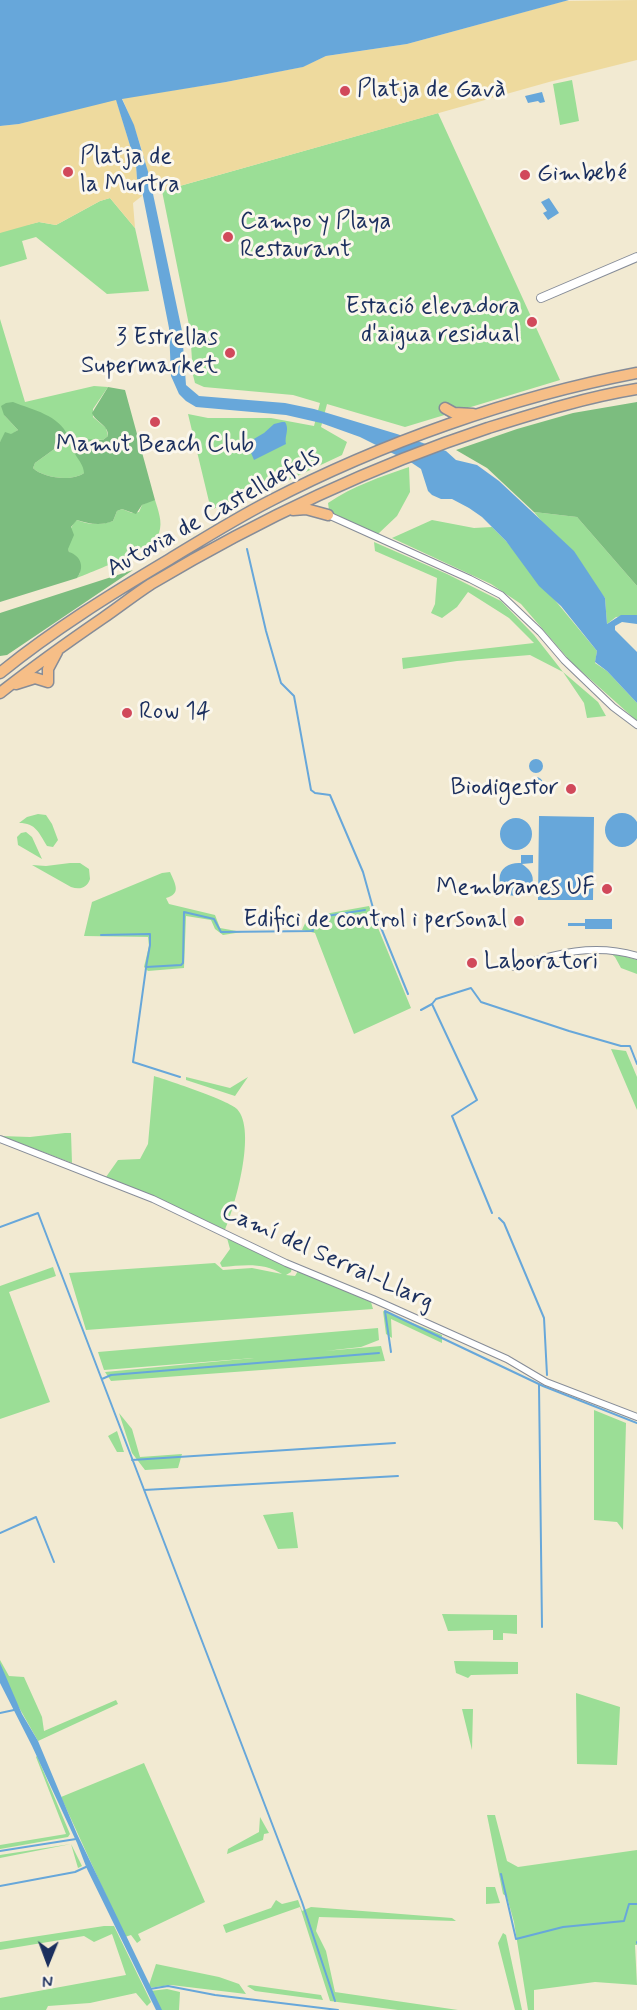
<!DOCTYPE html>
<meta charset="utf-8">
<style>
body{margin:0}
#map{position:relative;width:637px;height:2010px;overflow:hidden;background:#f2ead2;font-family:Mynerve,sans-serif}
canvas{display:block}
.north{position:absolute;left:18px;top:1932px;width:60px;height:60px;-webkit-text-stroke:4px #fbf7ec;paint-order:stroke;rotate:181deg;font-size:16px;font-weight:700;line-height:24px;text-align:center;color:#1b2f5e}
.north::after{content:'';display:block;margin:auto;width:21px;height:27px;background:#1b2f5e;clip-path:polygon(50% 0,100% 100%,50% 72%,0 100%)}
</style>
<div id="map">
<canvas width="637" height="2010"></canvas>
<div class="north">N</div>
</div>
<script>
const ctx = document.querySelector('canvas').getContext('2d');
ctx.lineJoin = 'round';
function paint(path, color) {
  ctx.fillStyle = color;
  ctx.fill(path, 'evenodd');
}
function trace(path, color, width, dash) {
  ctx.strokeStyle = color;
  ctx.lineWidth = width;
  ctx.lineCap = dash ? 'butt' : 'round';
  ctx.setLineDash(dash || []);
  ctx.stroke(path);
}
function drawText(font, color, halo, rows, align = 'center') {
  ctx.font = font + ' Mynerve,sans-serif';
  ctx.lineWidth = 6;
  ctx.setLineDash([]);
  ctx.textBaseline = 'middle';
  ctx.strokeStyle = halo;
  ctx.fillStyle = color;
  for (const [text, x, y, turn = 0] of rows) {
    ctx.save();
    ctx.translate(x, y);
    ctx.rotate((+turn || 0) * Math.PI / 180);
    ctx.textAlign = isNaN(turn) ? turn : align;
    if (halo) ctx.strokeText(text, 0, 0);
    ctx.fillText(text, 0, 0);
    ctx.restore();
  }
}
paint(new Path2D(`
 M572,80L579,121L560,125L553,84Z
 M438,113L560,380L405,427L327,404L321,427L347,442L342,455L242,502L236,499L211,510L188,414L208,418H271L314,426L320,403L293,395L204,387L195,383L193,375L190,330L162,191Z
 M110,198L135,228L149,291L107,294L36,237L22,241L27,259L0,267V231L39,222L56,225L100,201Z
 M0,319L25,402L94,386L108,387L93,409V417L106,428L108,436L103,440L94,439L80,460L84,467V473C72,482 43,478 33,468L35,463L64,442L4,415L18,430L0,442Z
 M409,467L410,492L397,516L378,534L332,513L329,510L328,503C353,486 380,477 409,467Z
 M151,500H155C158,510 163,522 159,533C153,549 94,571 77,578L80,573C77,566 72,558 69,552C65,543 70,525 77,520C89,525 101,525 113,521L117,511L122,509L132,513L139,512L142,505Z
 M534,512L577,517L637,586V615L616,617L607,624L605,598Z
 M432,520L474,528L492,527L506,541L597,651L595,663L607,671L637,703V721L571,662L521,604L491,584L392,538Z
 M374,542L447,574L501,601L534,635L563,672L598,702L606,716L587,718L584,703L563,672L530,655L457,661L403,669L402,658L534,643L509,618L468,592L457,607L442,618L431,613L435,604L437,578L375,551Z
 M38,814L46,815L52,824L58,840L53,847L47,846C39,833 36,823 19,823L27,817Z
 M26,832L32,837L42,859L18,845L17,837L21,833Z
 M70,863H80L89,869L90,879C87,888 80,890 71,887L32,865L46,866Z
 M170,872C176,885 181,894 166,898L169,904L215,915L220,928L242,932L223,935L215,929L211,920L186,916L184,968L148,971L144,967L149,946L148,937L84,936L92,902L162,873Z
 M369,906L411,1008L354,1034L315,933L302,930L308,917Z
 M609,952L637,960V974L621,968L615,957Z
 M611,1049L626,1051L637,1077V1110Z
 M154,1076C167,1080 230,1101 237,1109C257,1130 235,1206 225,1230L159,1199L106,1177L118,1160L140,1159L148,1144Z
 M186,1077L230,1088L248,1077L235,1096L186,1080Z
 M65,1133H71L72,1163L1,1136L30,1137Z
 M227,1238L292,1267L291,1272L286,1275L295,1276L298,1271L371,1302L373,1309L86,1330L69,1273L215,1263L223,1270L252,1268L282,1274C264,1262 243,1265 222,1267L220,1263L230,1249Z
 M53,1267L56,1276L9,1292L50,1402L0,1419V1286Z
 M383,1311L442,1335V1343L391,1319L392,1338L386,1334Z
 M378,1328L379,1340L361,1347L325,1351L381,1346L385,1361L111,1381L105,1372L254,1358L104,1370L98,1352Z
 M594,1410L626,1423L623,1530L617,1522L594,1520Z
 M119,1413L132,1429L140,1457L182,1454L178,1468L145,1470L132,1453Z
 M117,1431L124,1452H117L108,1436Z
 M293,1512L298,1548L278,1549L263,1515Z
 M442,1614L517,1615V1634L503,1633V1640H493V1630L448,1631Z
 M0,1660L9,1676L24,1677L42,1717L44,1731L116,1700L118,1704L38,1741L0,1674Z
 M454,1661L518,1662V1674L471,1675L468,1678L456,1673Z
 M576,1693L620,1707L617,1765L577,1764Z
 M462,1709H473L472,1750Z
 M37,1756L70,1834L68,1837L0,1849V1845L66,1834L36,1757Z
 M144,1763L205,1902L138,1934L141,1940L137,1943L131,1935L125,1937L61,1797Z
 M487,1815H495L507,1861L518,1867L637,1850V1945H635L637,1985L595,1982L534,1990V2010H528L514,1922L507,1897L503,1894Z
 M260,1817L269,1833L264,1834L263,1840L227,1854L228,1849L259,1832Z
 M71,1844L82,1866L78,1868L71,1844L0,1858V1855Z
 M486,1887H495L500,1903L486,1904Z
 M276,1900L282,1904L298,1900L302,1911L311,1907L452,1918L456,1921L319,1917L316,1931L326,1951L335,1992L458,2010H398L330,2001L300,1907L226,1933L223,1925L271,1908Z
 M104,1926H114L151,2002L147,2006L136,1993L90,2003L48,2006L46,2010H0V1998L126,1975L112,1934L94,1942L84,1936L0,1950V1942Z
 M503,1933L506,1935L522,2010H515L498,1943Z
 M156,1964L219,1977L239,1984L246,1994L171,1985L148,1988Z
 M250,1985L321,1995L323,2000L255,1991L247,1986Z
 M167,1989L180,1992L179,2010H161L150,1991Z`), '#9bde96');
paint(new Path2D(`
 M108,387L125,390L155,500L142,505L136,514L122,509L117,511L113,521C102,526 88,524 77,520L71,527L74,535L68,549L69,552C81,556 85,567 77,578L0,602V442L5,432L11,434L18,430L4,415L1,406L6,403L13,402C33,410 59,415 68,436L64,442L35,463L33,468C43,478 72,482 84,473C84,459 64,451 79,439L103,440L108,436C109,425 95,422 92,413Z
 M637,402V586L577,517L534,512L487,468L456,450L517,429L573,413Z
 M133,570L7,655L0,656V613Z`), '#7cbd7f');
paint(new Path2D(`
 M637,0V60L549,82L151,194C147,160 136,129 122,98L226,82L302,67L326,56L407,44L564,1Z
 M116,99L136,165L137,179L142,196L133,203L135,228L110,198L100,201L56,225L39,222L0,233V126L19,124Z`), '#eeda9e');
paint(new Path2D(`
 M0,0H569L407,44L326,56L303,67L226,82L122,99L134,125L149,175L182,331L186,385L199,396L285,403L314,409L397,434L446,451L456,460L477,465L499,481L574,551L605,598L607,624L621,615H637V624L622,622L615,626V630L637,652V703L607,671L595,662L597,651L561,606L539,586L506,541L482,517L469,508L452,499H441L432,495L428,491L421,469L412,463L360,437L321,423L286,415L196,407L186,401L179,394L171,376L169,328L142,191L137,179L136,165L116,100L19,124L0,126Z
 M542,92L545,102L540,103L538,101L528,103L525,96Z
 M549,198L559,213L548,220L543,213L547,211L541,202Z
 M282,422H285C290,430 284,436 286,444L254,460L247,443L264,433L274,424Z
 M529 766a7 7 0 1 1 14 0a7 7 0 1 1-14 0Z
 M529 784a7 7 0 1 1 14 0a7 7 0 1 1-14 0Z
 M605 830a17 17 0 1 1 34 0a17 17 0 1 1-34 0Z
 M539,816L594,817L593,900H538Z
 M500 834a16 16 0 1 1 32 0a16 16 0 1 1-32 0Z
 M521,855H533V863L522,864C554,885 505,912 500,883C497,869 509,862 521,863Z
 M585,919H612V929H585V926H568V923H585Z
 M0,1663L22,1714L38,1741L77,1834L162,2010H156L87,1869L77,1843L32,1746L0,1683Z`), '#67a7da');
trace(new Path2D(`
 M247,549L266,631L281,683L294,696L311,790L315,793L330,795L363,872L373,908L408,994
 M101,935L150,934V945L146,967L181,965L183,963L184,912L214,919L221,932L313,931L311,922L314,918L365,910
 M146,968L133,1062L180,1077
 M432,1004L477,1100L452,1116L492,1213
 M421,1010L432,1004L436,999L471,988L481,1002L569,1031L621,1046H630L637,1064
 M499,1218L504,1223L544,1318L547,1375
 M0,1227L38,1213L302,1902L335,2001
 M391,1352L385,1311L543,1386L637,1423
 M102,1379L111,1375L379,1353
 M539,1385L542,1627
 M132,1460L395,1443
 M144,1490L398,1476
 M0,1533L36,1517L54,1562
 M0,1713L14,1710
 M0,1851L76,1839
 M501,1874L516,1939L563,1927L624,1921L629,1904H637
 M0,1886L75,1872L88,1866
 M637,1942V1943
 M150,1989L168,1986L215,1995L338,2010`), '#67a7da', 2);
const minor = new Path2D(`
 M328,515L470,579L501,595L540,632L564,660L613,707L637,725
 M514,967C555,953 595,943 637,956
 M0,1139L153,1199L286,1263L373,1299L507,1359L546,1382L637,1417`);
const tertiary = new Path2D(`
 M541,298L637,257`);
const trunk = new Path2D(`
 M445,408L454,413L473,414
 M293,510L306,509L328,515
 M0,673C53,630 111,594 170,559C203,539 235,519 268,502C381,443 512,397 637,373
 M16,684L35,678L48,682V669L57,652
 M0,693C33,667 68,642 103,618C119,607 134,595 151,584C258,520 370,467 488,428C536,413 587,397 637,389`);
trace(minor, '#868c98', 8);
trace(tertiary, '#868c98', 10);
trace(trunk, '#868c98', 13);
trace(minor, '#fff', 6);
trace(tertiary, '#fff', 8);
trace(trunk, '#f6be87', 10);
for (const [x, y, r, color] of [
 [345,91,6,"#d1495b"],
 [68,172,6,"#d1495b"],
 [525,175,6,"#d1495b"],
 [228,237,6,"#d1495b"],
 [532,322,6,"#d1495b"],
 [230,353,6,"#d1495b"],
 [155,422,6,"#d1495b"],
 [127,713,6,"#d1495b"],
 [571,789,6,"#d1495b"],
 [607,889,6,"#d1495b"],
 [519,921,6,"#d1495b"],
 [472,963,6,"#d1495b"]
]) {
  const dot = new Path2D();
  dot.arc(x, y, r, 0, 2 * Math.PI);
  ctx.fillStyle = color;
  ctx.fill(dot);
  trace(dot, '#fbf7ec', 2);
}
drawText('24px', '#1b2f5e', '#fbf7ec', [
 ["Platja de Gavà",357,91],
 ["Platja de",80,158],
 ["la Murtra",80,186],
 ["Gimbebé",537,175],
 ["Campo y Playa",240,223],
 ["Restaurant",240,251],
 ["Estació elevadora",520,308,"right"],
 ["d'aigua residual",520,336,"right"],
 ["3 Estrellas",218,339,"right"],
 ["Supermarket",218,367,"right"],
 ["Mamut Beach Club",155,446,"center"],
 ["Row 14",139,713],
 ["Biodigestor",559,789,"right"],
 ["Membranes UF",595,889,"right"],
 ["Edifici de control i personal",507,921,"right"],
 ["Laboratori",484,963]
], 'left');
drawText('24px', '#1b2f5e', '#fbf7ec', [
 ["Autovia de Castelldefels",214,514,-29],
 ["Camí del Serral-Llarg",327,1258,24]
]);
</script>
